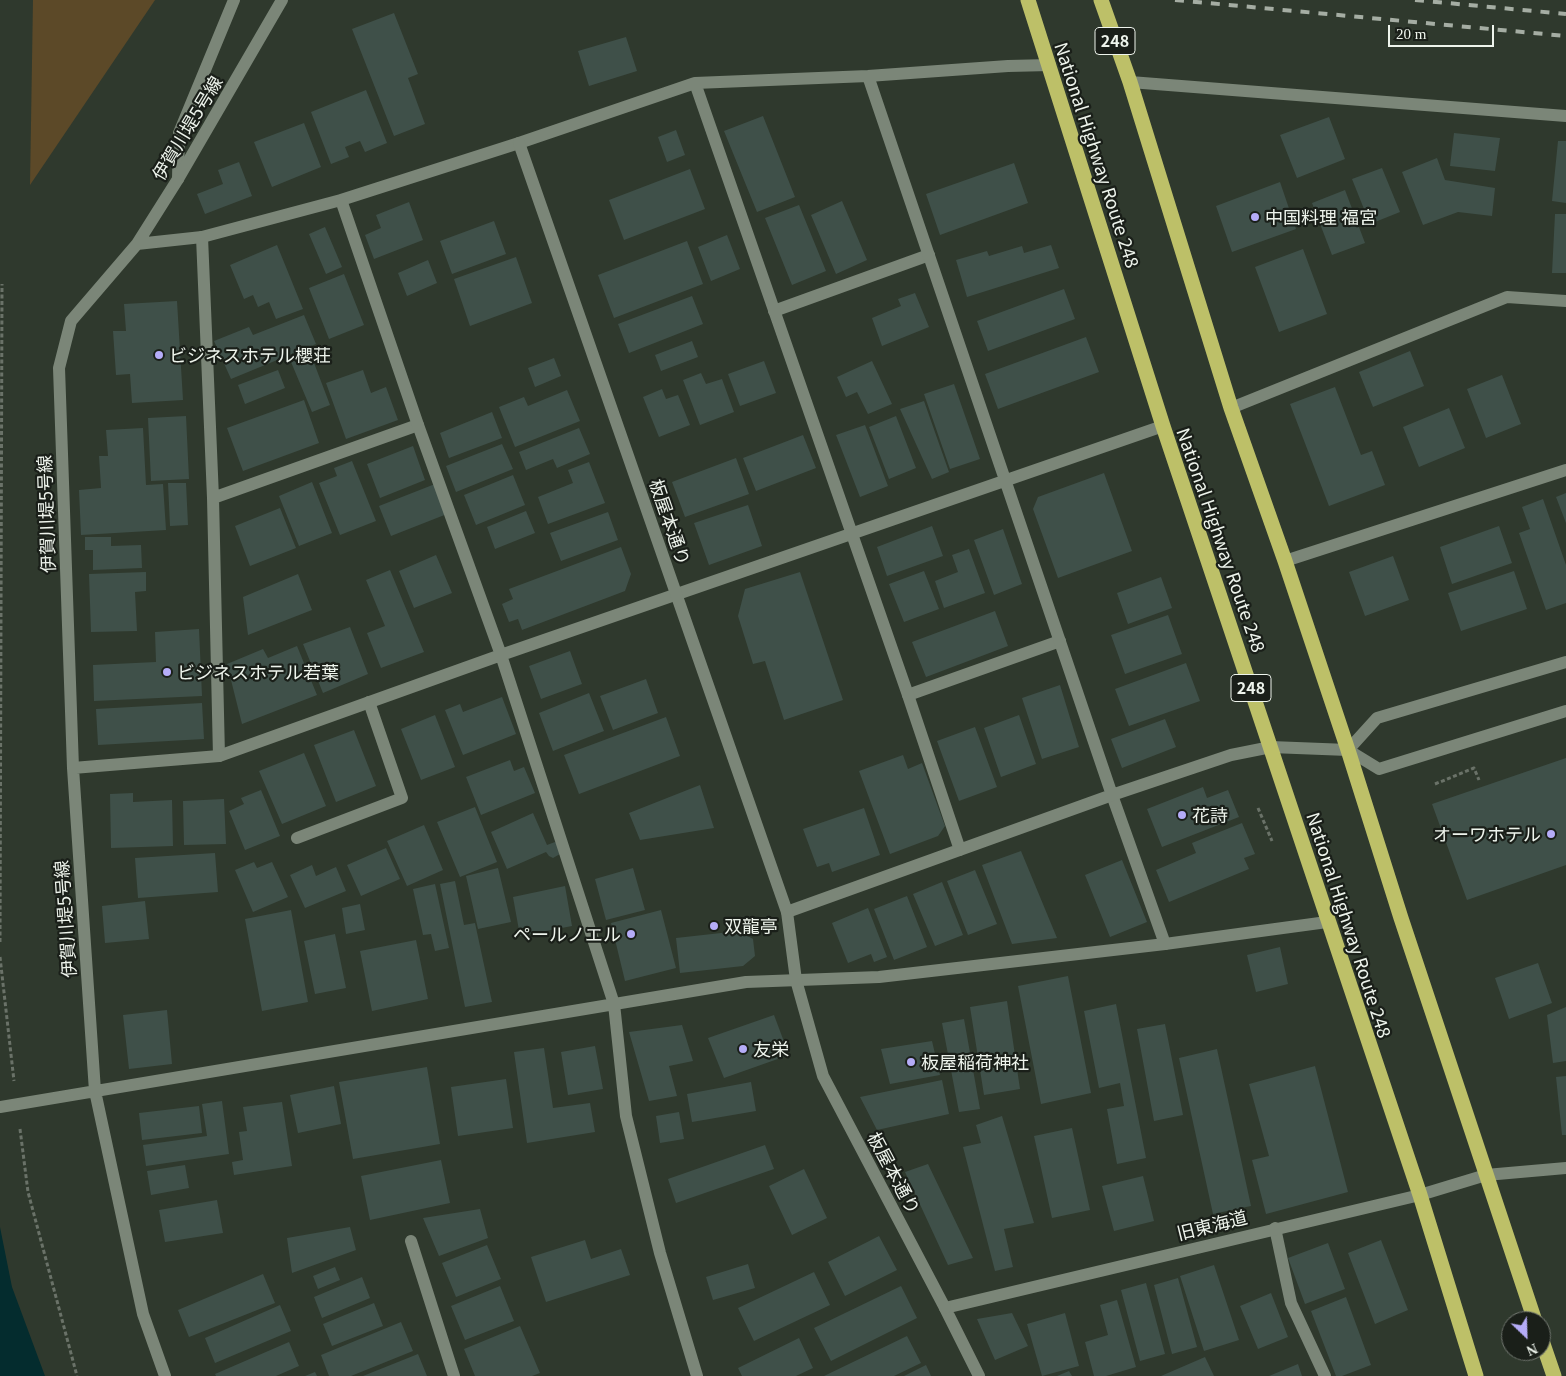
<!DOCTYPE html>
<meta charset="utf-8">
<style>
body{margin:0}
#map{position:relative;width:1566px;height:1376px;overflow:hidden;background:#2f392d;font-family:Georgia,serif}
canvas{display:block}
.north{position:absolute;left:1501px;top:1311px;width:50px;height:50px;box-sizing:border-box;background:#1a1f19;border:1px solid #6f746d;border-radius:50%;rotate:156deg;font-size:14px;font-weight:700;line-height:20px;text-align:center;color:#eef4ec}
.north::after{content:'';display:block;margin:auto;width:18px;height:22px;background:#b5acf8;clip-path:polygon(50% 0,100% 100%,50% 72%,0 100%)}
.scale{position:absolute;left:1388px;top:25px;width:106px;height:22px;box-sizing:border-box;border:2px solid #eef4ec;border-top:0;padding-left:6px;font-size:15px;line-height:18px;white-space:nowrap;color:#eef4ec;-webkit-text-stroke:4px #1a1f19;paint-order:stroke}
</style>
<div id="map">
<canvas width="1566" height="1376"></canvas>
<div class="north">N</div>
<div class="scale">20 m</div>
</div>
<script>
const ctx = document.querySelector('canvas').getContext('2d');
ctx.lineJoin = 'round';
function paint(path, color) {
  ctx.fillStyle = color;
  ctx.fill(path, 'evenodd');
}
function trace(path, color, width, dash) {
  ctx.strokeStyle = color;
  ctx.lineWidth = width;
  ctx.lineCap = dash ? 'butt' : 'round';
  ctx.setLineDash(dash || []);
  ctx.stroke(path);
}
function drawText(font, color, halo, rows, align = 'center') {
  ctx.font = font + ' Georgia,"Noto Sans JP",serif';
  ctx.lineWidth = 4.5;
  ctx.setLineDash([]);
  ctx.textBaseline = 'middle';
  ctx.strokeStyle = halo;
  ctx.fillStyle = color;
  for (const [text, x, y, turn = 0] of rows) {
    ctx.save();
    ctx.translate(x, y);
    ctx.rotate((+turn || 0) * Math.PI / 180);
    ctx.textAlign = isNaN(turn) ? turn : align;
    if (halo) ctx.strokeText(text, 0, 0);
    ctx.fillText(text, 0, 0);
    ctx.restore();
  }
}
paint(new Path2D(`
 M33,0H155L30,185Z`), '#5c4928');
paint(new Path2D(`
 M0,1227L12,1287L45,1376H0Z`), '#042c2e');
paint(new Path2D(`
 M394,13L418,74L408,78L425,124L394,136L352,29Z
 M626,37L637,71L589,86L578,51Z
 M366,90L387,143L365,152L360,141L345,147L349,157L331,164L311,112Z
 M763,116L795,197L757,212L724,131Z
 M1329,117L1345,159L1297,178L1280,135Z
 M304,123L321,167L272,187L254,142Z
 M676,130L685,155L667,162L658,137Z
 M1454,133L1500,138L1495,171L1450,166Z
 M1558,141H1566V203L1552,201Z
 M1437,158L1445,180L1495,188L1492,216L1458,212L1423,225L1402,172Z
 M239,162L252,196L205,214L197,194L223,184L218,170Z
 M1014,163L1028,203L940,235L926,194Z
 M1382,168L1400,212L1370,224L1352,179Z
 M690,169L705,209L624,240L609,200Z
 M1280,182L1296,229L1232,252L1216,206Z
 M1345,190L1365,243L1332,255L1312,203Z
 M842,201L867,260L836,274L811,215Z
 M409,202L423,240L374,259L365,235L381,228L376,215Z
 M799,205L826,271L792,285L765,218Z
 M1555,214H1566V273H1552Z
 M494,221L506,254L452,274L440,241Z
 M325,227L342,267L326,274L309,234Z
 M727,235L740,269L711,281L698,247Z
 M687,241L703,284L614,318L598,275Z
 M277,245L303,309L276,319L269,302L258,307L253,295L244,299L230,265Z
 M1051,245L1059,268L967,297L956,260L987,251L989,256L1022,246L1024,253Z
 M1303,249L1327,314L1279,332L1255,267Z
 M516,257L532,303L470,326L454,279Z
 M428,260L437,283L407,296L398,273Z
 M344,274L364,325L329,339L309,288Z
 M1064,289L1075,319L988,351L977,321Z
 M915,293L929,327L882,346L872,318L901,306L898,299Z
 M692,296L703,324L629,353L618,324Z
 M177,301L183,400L132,403L130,374L116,375L113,331H126L124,304Z
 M304,315L316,344L231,379L214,341L249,327L253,335Z
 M1086,337L1099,372L998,409L985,374Z
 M692,341L698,357L661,371L655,355Z
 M1410,351L1424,386L1373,407L1359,372Z
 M311,355L330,405L312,412L291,362Z
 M554,358L561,376L535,387L528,368Z
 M764,361L776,393L740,406L728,374Z
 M872,361L892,404L868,414L857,392L846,397L837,377Z
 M278,370L285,388L245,404L238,385Z
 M363,370L371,393L386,387L398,420L346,439L326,383Z
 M701,373L706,384L722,379L734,412L700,425L683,380Z
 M1502,375L1521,424L1486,438L1467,389Z
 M954,384L980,459L950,469L924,394Z
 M1335,387L1361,455L1372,451L1385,485L1329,506L1290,404Z
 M662,389L666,399L678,395L690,425L659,437L643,397Z
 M567,390L580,421L515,447L499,407L524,397L528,406Z
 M304,400L319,443L243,471L227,428Z
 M924,401L949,472L932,479L900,409Z
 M1449,408L1465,448L1419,467L1403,427Z
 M492,412L502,438L449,458L440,433Z
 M186,416L189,479L151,481L148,418Z
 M896,416L916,468L889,479L869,427Z
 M865,425L888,486L860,497L836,435Z
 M143,428L146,485L163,484L166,530L81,535L79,490L101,488L99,456H108L106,430Z
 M579,428L590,454L557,468L553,459L526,470L519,452Z
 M803,435L816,468L756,491L743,458Z
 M502,444L513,469L456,492L446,466Z
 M413,446L425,480L380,498L367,464Z
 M736,458L749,494L685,517L672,482Z
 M352,461L376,521L340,535L319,483L337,476L334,468Z
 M589,462L605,503L548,524L538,497L573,483L568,470Z
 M1104,473L1132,551L1058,578L1033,509L1038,497Z
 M513,475L525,505L476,525L464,495Z
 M312,482L332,533L299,546L279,496Z
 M168,483H186L188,525L170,526Z
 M435,484L447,514L391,536L379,506Z
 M1566,493V523L1556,497Z
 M1543,499L1566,565V603L1546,610L1519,533L1530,529L1522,507Z
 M748,505L762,546L709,565L694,523Z
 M280,508L296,548L250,566L235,526Z
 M526,511L535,533L495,549L487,527Z
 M608,512L618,540L561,561L550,533Z
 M932,526L943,556L887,576L877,547Z
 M1499,526L1512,563L1452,584L1440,547Z
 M1003,529L1022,584L994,595L974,540Z
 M85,537H111V546L141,545L142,568L93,570V550H85Z
 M621,547L631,574L625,591L522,630L518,619L509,622L502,604L513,599L509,589Z
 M969,549L985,593L944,608L935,581L958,572L952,555Z
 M436,555L452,593L414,608L399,571Z
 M1393,556L1409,600L1365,616L1349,572Z
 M390,570L424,652L381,668L367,633L385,626L366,580Z
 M924,571L939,609L904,622L889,584Z
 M1514,571L1527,609L1461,631L1448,593Z
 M146,572V591L135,592L137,631L91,632L89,574Z
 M800,572L843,700L784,720L765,661L753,664L738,616L745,589Z
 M298,574L312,610L248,635L243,597Z
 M1161,577L1172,608L1128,624L1117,593Z
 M995,611L1008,646L926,677L912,642Z
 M1168,615L1182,654L1125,674L1111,635Z
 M350,627L368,674L323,693L303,644Z
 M199,629L202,696L94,701L93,665L156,662L155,632Z
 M297,646L317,695L242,724L227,664L263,649L268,658Z
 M570,651L582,684L541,699L529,666Z
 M1186,663L1200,701L1129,726L1115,689Z
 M646,679L658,713L613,730L600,696Z
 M1060,685L1079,747L1042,759L1022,698Z
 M589,693L604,731L553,751L539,713Z
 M502,697L516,734L463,755L445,710L460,704L463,712Z
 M202,703L204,739L98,745L96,709Z
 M435,715L455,767L421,780L401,729Z
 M1019,715L1036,764L1001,777L984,728Z
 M666,717L680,756L579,794L564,755Z
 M1165,719L1176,747L1122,768L1111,739Z
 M975,727L997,787L959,801L937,741Z
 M354,730L376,786L336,802L314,745Z
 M304,753L326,806L282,824L259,771Z
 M903,755L908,769L922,763L945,826L938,836L890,854L859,771Z
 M1566,758V865L1467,900L1432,804Z
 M510,760L514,771L524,767L535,793L481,815L466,777Z
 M700,785L714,828L640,840L629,813Z
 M1203,787L1207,798L1228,790L1239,817L1162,847L1147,809Z
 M261,790L280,836L245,850L229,811L244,804L241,798Z
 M133,793V802L172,800L173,846L111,848L110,794Z
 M224,799L226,844L184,845L183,801Z
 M475,807L497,862L460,877L437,822Z
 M864,808L880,855L832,872L829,863L817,867L803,829Z
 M533,813L547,845L555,842L558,844L560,854L553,858L549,856L546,852L507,869L491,832Z
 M1242,823L1255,854L1244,858L1249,869L1169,902L1156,870L1196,853L1192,843Z
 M424,825L443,870L407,886L387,841Z
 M386,848L400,879L361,896L347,865Z
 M1021,851L1057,938L1012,944L982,865Z
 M215,853L218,892L138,898L135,858Z
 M1122,860L1147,922L1110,937L1085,875Z
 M254,862L257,868L272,862L288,897L253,912L235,870Z
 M312,865L316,876L336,867L346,891L305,908L290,875Z
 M498,868L511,922L478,929L466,876Z
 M633,868L645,910L606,920L595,879Z
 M975,870L997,924L968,935L947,881Z
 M455,881L464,925L475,923L492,1002L465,1007L440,884Z
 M942,882L963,935L935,946L913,894Z
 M435,884L449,948L435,951L431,934L423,935L413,889Z
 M565,886L572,926L520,936L513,897Z
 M907,896L927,947L894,960L874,909Z
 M145,901L149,939L105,943L102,906Z
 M360,904L365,930L346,934L342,908Z
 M868,908L887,957L874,962L871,954L848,963L832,923Z
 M291,910L308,1002L262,1011L245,919Z
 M661,910L676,968L625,981L611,923Z
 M739,931L753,939L755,956L743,966L680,973L676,938Z
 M335,934L346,988L315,994L304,941Z
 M416,940L428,999L372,1011L360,951Z
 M1280,947L1288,984L1256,992L1247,955Z
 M1538,963L1552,1003L1509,1019L1495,978Z
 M1068,976L1091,1093L1041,1104L1018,986Z
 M1007,1001L1020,1089L984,1095L970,1007Z
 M1116,1004L1146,1158L1117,1164L1107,1109L1124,1106L1120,1083L1099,1088L1084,1011Z
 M1566,1007V1061L1553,1063L1547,1015Z
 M167,1010L172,1064L129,1069L123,1015Z
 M774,1015L789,1055L724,1078L708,1038Z
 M964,1019L980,1109L959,1112L942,1023Z
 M1165,1024L1183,1115L1154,1121L1137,1029Z
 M682,1025L693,1061L669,1066L677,1096L649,1101L629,1032Z
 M932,1041L940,1075L890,1084L881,1049Z
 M595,1046L603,1089L568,1095L561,1052Z
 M544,1048L553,1108L590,1103L595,1132L527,1143L514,1052Z
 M1217,1049L1251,1206L1213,1214L1179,1058Z
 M1315,1066L1348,1192L1266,1214L1252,1160L1269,1156L1249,1084Z
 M427,1067L440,1144L353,1159L339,1082Z
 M1566,1076V1135H1562L1556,1077Z
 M506,1079L513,1128L458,1136L451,1087Z
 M942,1080L949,1114L877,1130L860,1097Z
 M751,1082L756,1111L692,1122L687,1094Z
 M334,1086L341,1124L298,1133L290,1095Z
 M222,1101L229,1154L146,1166L143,1145L207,1136L202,1104Z
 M282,1102L292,1166L234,1175L232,1162L243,1160L239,1132L247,1131L243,1107Z
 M199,1106L202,1133L142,1140L139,1113Z
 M679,1112L684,1139L660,1143L656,1116Z
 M1002,1116L1034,1223L1004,1229L1013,1267L995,1271L963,1147L981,1143L976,1125Z
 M1072,1128L1090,1210L1052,1218L1034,1136Z
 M765,1145L774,1169L676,1203L668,1179Z
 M441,1160L450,1203L370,1220L361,1176Z
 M928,1164L973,1258L948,1265L905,1172Z
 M185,1165L189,1188L151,1195L147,1171Z
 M804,1169L827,1218L792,1235L769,1186Z
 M1143,1176L1154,1221L1114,1231L1102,1186Z
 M217,1200L223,1233L165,1242L159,1210Z
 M480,1209L488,1238L439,1256L423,1218Z
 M350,1227L356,1250L292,1273L287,1238Z
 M879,1236L897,1270L845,1296L828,1262Z
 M585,1240L591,1259L621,1249L630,1275L546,1302L531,1257Z
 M1381,1240L1408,1310L1375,1324L1348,1253Z
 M1328,1243L1345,1289L1305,1304L1288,1258Z
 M487,1245L501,1279L456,1297L442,1263Z
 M748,1264L755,1288L713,1300L706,1277Z
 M1214,1265L1239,1340L1204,1351L1180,1276Z
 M335,1267L340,1280L318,1289L313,1276Z
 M814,1272L830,1305L754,1341L738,1308Z
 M263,1274L275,1303L189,1337L178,1310Z
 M362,1277L370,1298L322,1318L314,1297Z
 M1178,1278L1197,1347L1172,1354L1154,1285Z
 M1146,1283L1165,1354L1140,1361L1121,1290Z
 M500,1286L514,1321L465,1340L451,1306Z
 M901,1286L917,1318L831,1361L814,1328Z
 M1271,1293L1288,1337L1258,1349L1240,1306Z
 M1346,1297L1371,1365L1342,1376H1336L1311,1311Z
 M1117,1300L1136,1367L1106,1376H1094L1085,1342L1108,1335L1100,1305Z
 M374,1303L383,1326L332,1346L323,1324Z
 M280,1305L291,1331L215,1363L205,1338Z
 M1012,1313L1028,1346L995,1360L977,1319Z
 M1065,1313L1079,1366L1042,1376L1027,1324Z
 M401,1322L413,1351L351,1376H329L321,1355Z
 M520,1326L540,1373L532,1376H475L464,1349Z
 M907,1336L921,1363L894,1376H824Z
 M799,1338L813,1368L796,1376H742L738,1368Z
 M289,1342L299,1366L276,1376H216L215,1374Z
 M418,1354L427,1376H363Z
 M1205,1357L1214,1376H1161Z
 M1298,1364L1302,1376H1269Z
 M926,1365L931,1376H904Z
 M1069,1371L1072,1376H1057Z
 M315,1372L317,1376H305Z`), '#3f5049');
trace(new Path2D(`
 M1435,784L1474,768L1479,780
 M1258,808L1272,841
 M0,942L2,284
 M0,957L14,1081
 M20,1129L28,1192L77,1376`), '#6a7268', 3, [4, 2.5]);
trace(new Path2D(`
 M178,179L179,133L234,0
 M202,237L213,498L219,756
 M774,311L929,255
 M213,498L418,425
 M908,695L1060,641
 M1112,795L1165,944
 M297,838L402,798L369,702
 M1275,1228L1291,1303L1325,1376`), '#7b8678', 12);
trace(new Path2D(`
 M868,76L1112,795
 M1130,82L1566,116
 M695,83L908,695L960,850
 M341,200L418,425L501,655L614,1004L626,1116L660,1253L697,1376
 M137,244L202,237L341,200L519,143L695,83L868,76L1008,66L1050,65
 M1231,408L1507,297L1566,301
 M1285,561L1566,470
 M73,768L219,756L501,655L1163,426
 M787,912L1112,795L1231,755L1271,747L1348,750
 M0,1107L746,982L879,977L1165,944L1327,922
 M411,1241L454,1376
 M165,1376L143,1314L95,1091L73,768L59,368L71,321L137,244L178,179L282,0
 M979,1376L945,1308L1420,1195L1486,1175`), '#7b8678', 12);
trace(new Path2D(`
 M519,143L787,912L796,980L823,1076L945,1308
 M1566,662L1377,718L1348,750L1379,769L1566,711
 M1486,1175L1566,1168`), '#7b8678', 12);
trace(new Path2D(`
 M1028,0L1163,426L1420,1195L1476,1376
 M1101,0L1130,82L1231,408L1285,561L1348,750L1401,918L1535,1321
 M1541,1338L1554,1376`), '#bdc068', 15);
trace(new Path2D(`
 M1175,0L1566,36
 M1415,0L1566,14`), '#a5ada3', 4, [9, 9]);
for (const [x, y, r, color] of [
 [1255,217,5,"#b5acf8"],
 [159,355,5,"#b5acf8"],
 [167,672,5,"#b5acf8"],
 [1182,815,5,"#b5acf8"],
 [1551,834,5,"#b5acf8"],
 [714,926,5,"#b5acf8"],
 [631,934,5,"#b5acf8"],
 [743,1049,5,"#b5acf8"],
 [911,1062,5,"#b5acf8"]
]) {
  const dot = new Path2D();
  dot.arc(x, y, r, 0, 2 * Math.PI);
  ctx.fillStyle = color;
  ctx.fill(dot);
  trace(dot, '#1a1f19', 2);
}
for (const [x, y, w] of [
 [1115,41,40],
 [1251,688,40]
]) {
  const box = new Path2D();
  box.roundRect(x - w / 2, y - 13.5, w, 27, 4);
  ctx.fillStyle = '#1a1f19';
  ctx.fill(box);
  trace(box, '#eef4ec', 1);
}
drawText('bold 16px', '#eef4ec', null, [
 ["248",1115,41],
 ["248",1251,688]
]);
drawText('18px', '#eef4ec', '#1a1f19', [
 ["伊賀川堤5号線",187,128,-59],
 ["National Highway Route 248",1097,155,72],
 ["伊賀川堤5号線",46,514,-92],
 ["板屋本通り",670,522,71],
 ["National Highway Route 248",1221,540,71],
 ["伊賀川堤5号線",65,919,-94],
 ["National Highway Route 248",1349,925,72],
 ["板屋本通り",894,1173,62],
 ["旧東海道",1212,1225,-14]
]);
drawText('18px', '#eef4ec', '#1a1f19', [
 ["中国料理 福宮",1265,217],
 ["ビジネスホテル櫻荘",169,355],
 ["ビジネスホテル若葉",177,672],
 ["花詩",1192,815],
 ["オーワホテル",1541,834,"right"],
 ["双龍亭",724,926],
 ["ペールノエル",621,934,"right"],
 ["友栄",753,1049],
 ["板屋稲荷神社",921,1062]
], 'left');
</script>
